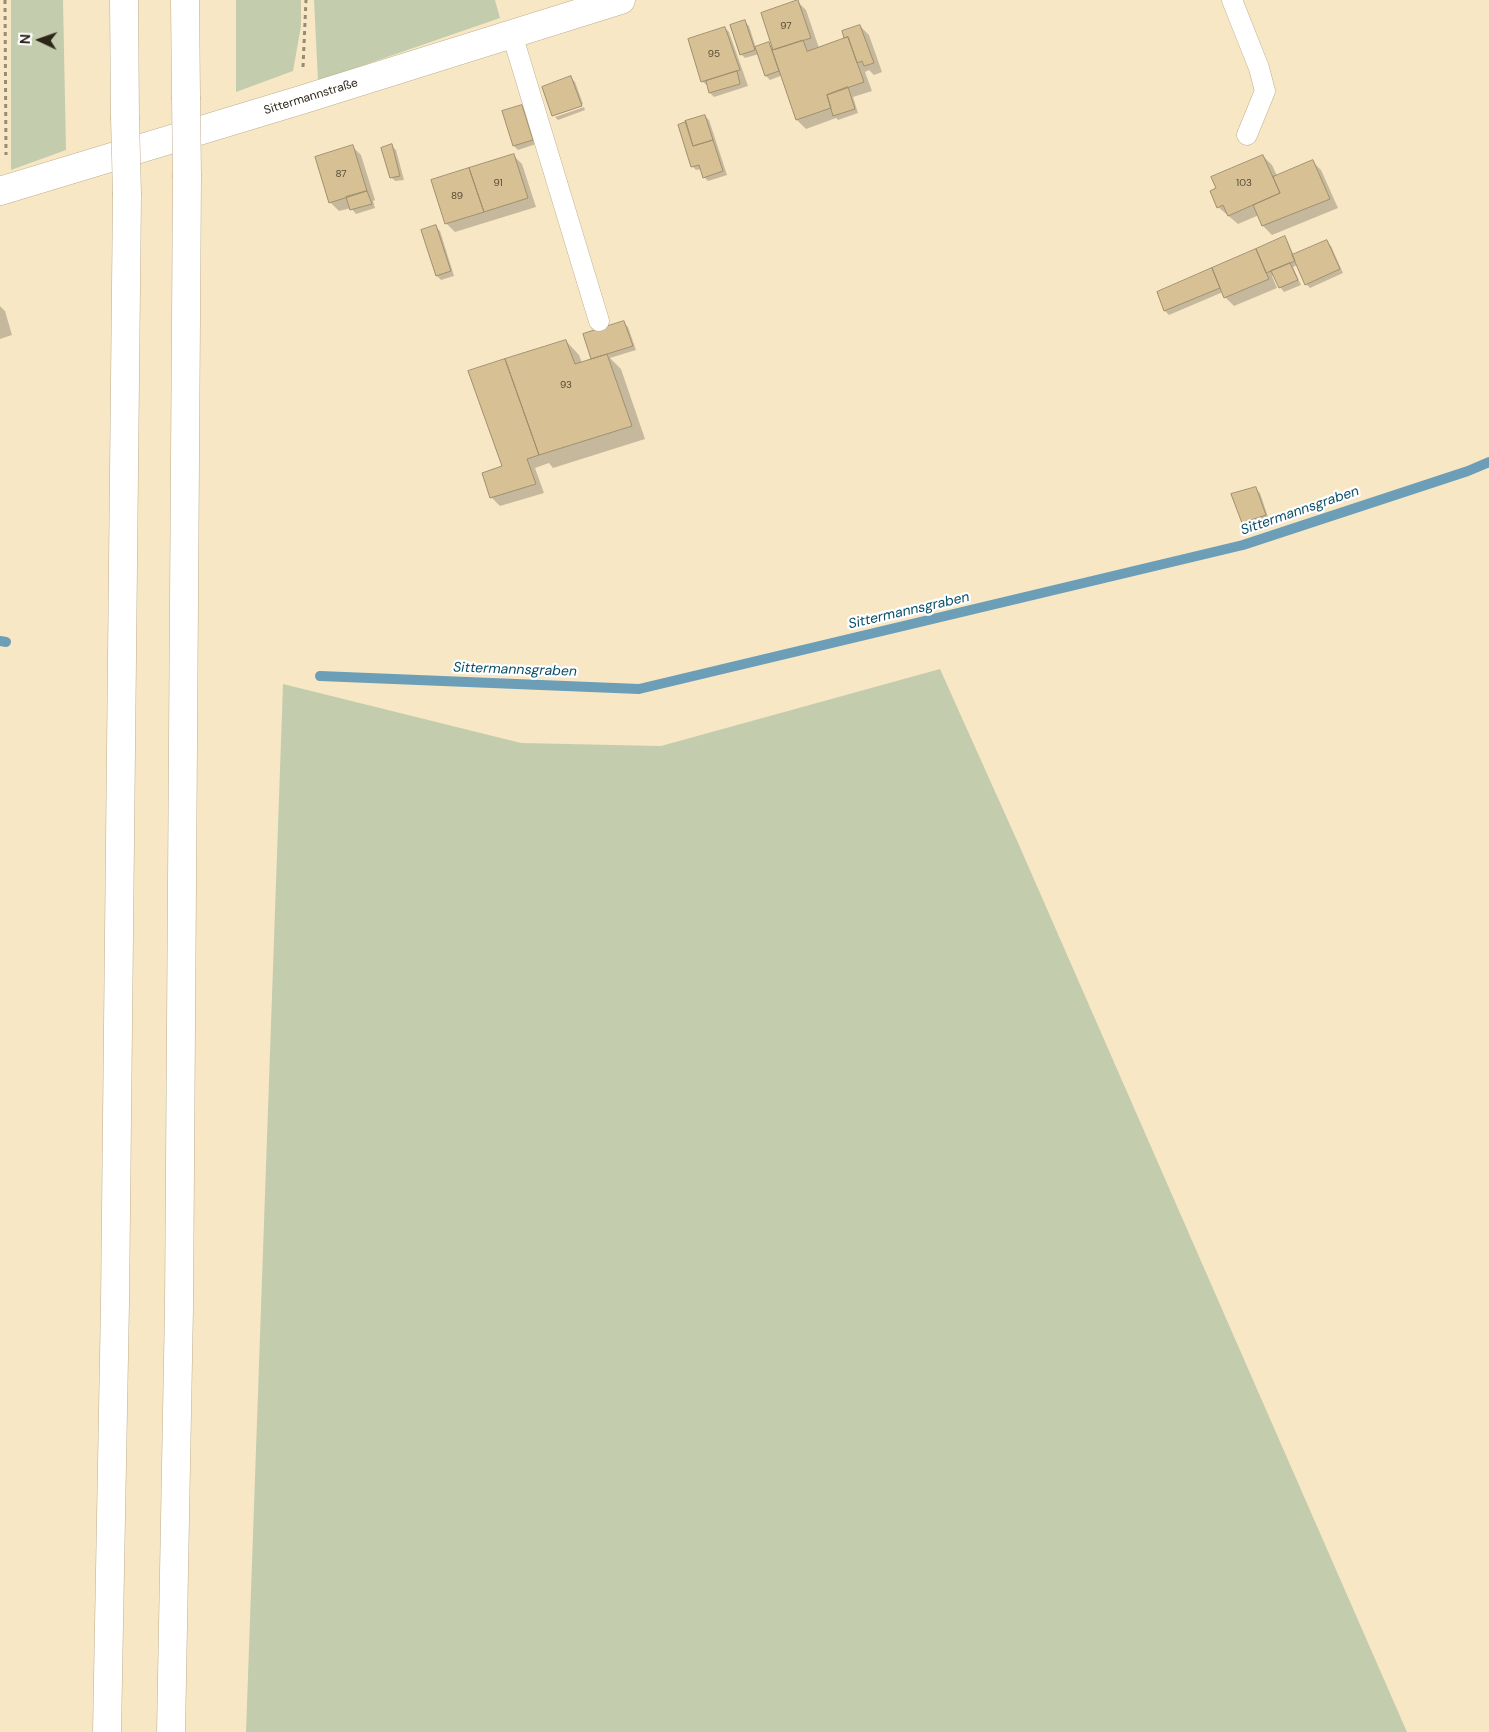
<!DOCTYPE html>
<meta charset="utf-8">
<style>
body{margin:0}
#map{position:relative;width:1489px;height:1732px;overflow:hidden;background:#f8e7c5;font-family:"DM Sans",sans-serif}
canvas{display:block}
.north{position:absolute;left:15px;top:15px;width:50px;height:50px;-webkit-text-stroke:4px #fff;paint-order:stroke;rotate:273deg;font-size:14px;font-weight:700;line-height:20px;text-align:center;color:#2c2518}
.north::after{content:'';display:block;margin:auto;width:18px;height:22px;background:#2c2518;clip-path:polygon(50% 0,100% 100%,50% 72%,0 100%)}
</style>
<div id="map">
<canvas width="1489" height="1732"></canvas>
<div class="north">N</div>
</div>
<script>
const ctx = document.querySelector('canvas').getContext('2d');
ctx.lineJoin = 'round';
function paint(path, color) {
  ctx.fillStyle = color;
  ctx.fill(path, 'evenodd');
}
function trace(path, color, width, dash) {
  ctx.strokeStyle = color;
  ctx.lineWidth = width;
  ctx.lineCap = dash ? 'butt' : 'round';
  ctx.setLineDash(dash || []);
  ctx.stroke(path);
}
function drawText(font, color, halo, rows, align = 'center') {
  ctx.font = font + ' "DM Sans",sans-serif';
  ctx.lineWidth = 4.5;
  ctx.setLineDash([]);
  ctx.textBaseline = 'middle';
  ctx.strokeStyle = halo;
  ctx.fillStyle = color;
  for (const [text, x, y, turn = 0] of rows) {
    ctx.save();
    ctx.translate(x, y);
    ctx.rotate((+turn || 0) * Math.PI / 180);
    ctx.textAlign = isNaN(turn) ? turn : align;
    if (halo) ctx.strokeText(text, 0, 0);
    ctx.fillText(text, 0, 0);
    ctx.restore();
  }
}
paint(new Path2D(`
 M11,0H63L66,150L11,170Z
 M236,0H301V26L293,71L236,92Z
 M314,0H495L500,18L318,81Z
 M940,669L1019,845L1407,1732H246L283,684L521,743L661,746Z`), '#c3cdae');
paint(new Path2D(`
 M797,1L806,10L819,48L846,39L844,32L860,26L869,35L882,72L874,75L869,70L865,72L872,91L853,97L858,113L838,120L836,118L806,129L797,120L783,75L770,80L766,76L759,54L745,58L741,54L745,22L749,26L756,48L768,43L774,49Z
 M725,28L729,32L748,86L714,97L710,93L708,86L703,82L689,39Z
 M571,78L575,82L583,104L554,114V116L543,87Z
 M522,107L526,111L536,144L518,150L514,146Z
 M584,107L585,110L558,120L555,117Z
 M705,116L709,120L727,175L708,181L704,177L702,169L696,170L692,166Z
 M352,146L361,155L375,200L373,201L375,208L356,214L351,208L339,211L330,202Z
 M392,146L396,150L404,180L395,181L391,177Z
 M513,155L522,164L536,207L455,232L446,223Z
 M1263,156L1272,165L1277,176L1312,161L1321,170L1338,208L1272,235L1263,226L1259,215L1238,224L1218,207L1217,189Z
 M436,227L440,231L454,276L441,280L437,276Z
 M1284,238L1288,242L1294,256L1327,242L1331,246L1343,273L1310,288L1306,284L1298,265L1293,267L1301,285L1284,292L1280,287L1274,275L1272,276L1277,288L1234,306L1225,297L1223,292L1169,315L1165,311L1159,293Z
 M0,306L5,311L12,335L0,339Z
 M624,323L628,327L636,350L610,358L621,369L645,439L553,468L549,463L535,468L544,493L500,506L491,497L504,467L566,341L579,355L582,363L593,360Z
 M1256,489L1260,493L1269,520L1247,526L1243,522Z`), '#0003');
trace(new Path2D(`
 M0,641L6,642
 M320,676L639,689L1243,545L1468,471L1489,462`), '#6c9eb7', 10);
const building = new Path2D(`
 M798,0L811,38L773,50L761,13Z
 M745,20L755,50L740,55L730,25Z
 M860,25L874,63L864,66L862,61L857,63L848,37L844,38L842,31Z
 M725,27L740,70L701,82L688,39Z
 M848,37L864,82L827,95L831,108L796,120L772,50L803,40L807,51Z
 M769,42L779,71L765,76L755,47Z
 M737,71L740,84L709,93L706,81Z
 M571,76L582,106L552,116L542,87Z
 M848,87L855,109L833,116L827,95Z
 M522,105L533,140L513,146L502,111Z
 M705,115L713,140L693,146L685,121Z
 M686,122L693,146L713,140L723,171L703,178L699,165L691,167L678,125Z
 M392,144L400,176L390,178L381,148Z
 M353,145L367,191L329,203L315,157Z
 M514,154L528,198L484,212L469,168Z
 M1263,155L1280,193L1228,216L1223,205L1217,208L1210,191L1216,188L1211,177Z
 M1313,160L1330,199L1262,226L1253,205L1280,193L1273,177Z
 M469,168L484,212L445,224L431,180Z
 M367,191L372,204L350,210L346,197Z
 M436,225L451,271L436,276L421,230Z
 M1285,236L1295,261L1266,273L1256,249Z
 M1327,240L1340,269L1305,285L1292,255Z
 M1256,249L1269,279L1224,298L1212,268Z
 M1290,263L1298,280L1279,288L1271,271Z
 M1212,268L1220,288L1164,311L1157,292Z
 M624,321L633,346L591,359L583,334Z
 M566,340L575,364L607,354L632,426L539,455L505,359Z
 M505,359L539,455L527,459L536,484L490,498L482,473L502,466L468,371Z
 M1256,487L1266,515L1242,523L1231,494Z`);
paint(building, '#d7c093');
trace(building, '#9f8f6f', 1);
const lane = new Path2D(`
 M1232,0L1259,68L1265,91L1247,135
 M512,34L599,321`);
const street = new Path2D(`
 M0,191L301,100L621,0`);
const highway = new Path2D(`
 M124,0L125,117
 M185,0L186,97
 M107,1732L115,1303L127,195
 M171,1732L179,1307L187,177`);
trace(lane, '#beae8d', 21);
trace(street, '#beae8d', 29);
trace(highway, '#beae8d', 29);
trace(new Path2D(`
 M5,0L6,155
 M303,67L306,0`), '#978b73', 3, [4, 4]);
trace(lane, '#fff', 20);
trace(street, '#fff', 28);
trace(highway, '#fff', 28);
const highwayBridge = new Path2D(`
 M186,97L187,177
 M125,117L127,195`);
trace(highwayBridge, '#beae8d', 29, []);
trace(highwayBridge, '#fff', 28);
drawText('10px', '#574c37', null, [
 ["97",786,26],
 ["95",714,54],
 ["87",341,174],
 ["91",498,183],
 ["103",1244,183],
 ["89",457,196],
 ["93",566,385]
]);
drawText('12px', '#2c2518', '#fff', [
 ["Sittermannstraße",311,97,-17]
]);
drawText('italic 14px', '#0a4f69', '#fff', [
 ["Sittermannsgraben",1300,511,-19],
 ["Sittermannsgraben",909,611,-13],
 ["Sittermannsgraben",515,670,2]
]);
</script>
